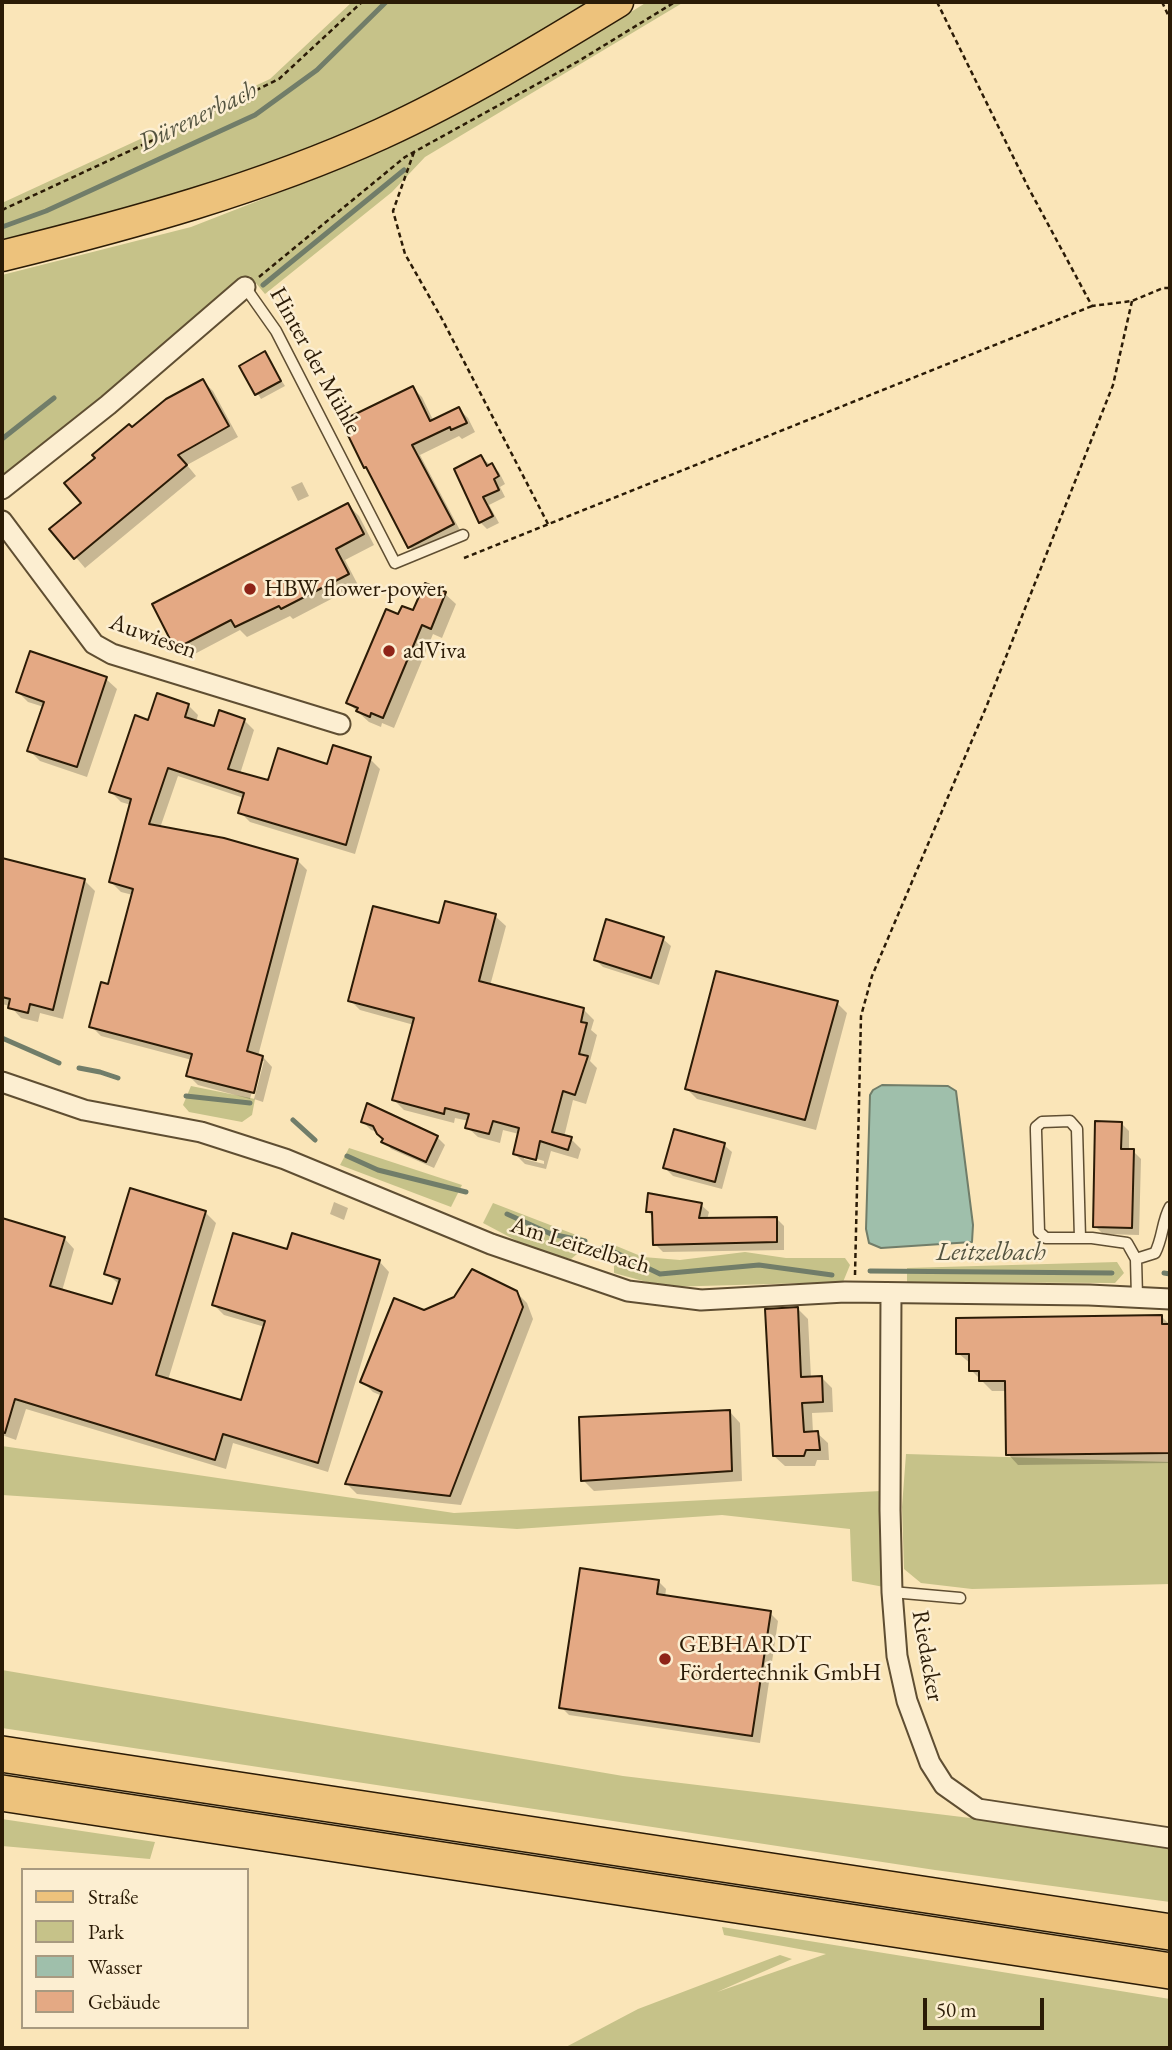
<!DOCTYPE html>
<meta charset="utf-8">
<style>
body{margin:0}
#map{position:relative;width:1172px;height:2050px;overflow:hidden;background:#fae5b8;font-family:"EB Garamond",serif}
canvas{display:block}
.frame{position:absolute;inset:0;border:4px solid #2b1b06;pointer-events:none}
.legend{position:absolute;left:21px;top:1868px;width:228px;height:161px;box-sizing:border-box;background:#fceed1;border:2px solid #a89a80;margin:0;padding:9px 12px;list-style:none;font-size:21px;color:#2b1b06}
.legend li{display:flex;align-items:center;gap:14px;height:35px}
.legend b{width:35px;border:2px solid #a89a80}
.scale{position:absolute;left:923px;top:1998px;width:121px;height:32px;box-sizing:border-box;border:4px solid #2b1b06;border-top:0;padding-left:9px;font-size:21px;line-height:24px;white-space:nowrap;color:#2b1b06;-webkit-text-stroke:5px #fceed1;paint-order:stroke}
</style>
<div id="map">
<canvas width="1172" height="2050"></canvas>
<div class="frame"></div>
<ul class="legend">
<li><b style="height:9px;background:#edc27c"></b>Straße</li>
<li><b style="height:19px;background:#c6c289"></b>Park</li>
<li><b style="height:19px;background:#9fbfab"></b>Wasser</li>
<li><b style="height:19px;background:#e4a984"></b>Gebäude</li>
</ul>
<div class="scale">50 m</div>
</div>
<script>
const ctx = document.querySelector('canvas').getContext('2d');
ctx.lineJoin = 'round';
function paint(path, color) {
  ctx.fillStyle = color;
  ctx.fill(path, 'evenodd');
}
function trace(path, color, width, dash) {
  ctx.strokeStyle = color;
  ctx.lineWidth = width;
  ctx.lineCap = dash ? 'butt' : 'round';
  ctx.setLineDash(dash || []);
  ctx.stroke(path);
}
function drawText(font, color, halo, rows, align = 'center') {
  ctx.font = font + ' "EB Garamond",serif';
  ctx.lineWidth = 5;
  ctx.setLineDash([]);
  ctx.textBaseline = 'middle';
  ctx.strokeStyle = halo;
  ctx.fillStyle = color;
  for (const [text, x, y, turn = 0] of rows) {
    ctx.save();
    ctx.translate(x, y);
    ctx.rotate((+turn || 0) * Math.PI / 180);
    ctx.textAlign = isNaN(turn) ? turn : align;
    if (halo) ctx.strokeText(text, 0, 0);
    ctx.fillText(text, 0, 0);
    ctx.restore();
  }
}
paint(new Path2D(`
 M352,2H589L473,76L346,140L221,186L2,245V203L270,79Z
 M647,2H684L425,157L392,192L265,294L250,276L73,427L2,483V275L191,227L345,167L450,114L586,40Z
 M191,1086L255,1099L252,1115L242,1122L189,1112L183,1105Z
 M349,1148L462,1185L451,1207L340,1165Z
 M493,1203L584,1238L582,1250L571,1259L536,1251L483,1223Z
 M614,1245L643,1257L680,1260L745,1252L786,1258H845L850,1265L843,1282L665,1287L614,1273Z
 M1117,1262L1124,1273L1115,1283L907,1282V1268Z
 M2,1446L454,1513L881,1491L884,1587L852,1581L850,1529L722,1515L517,1529L2,1495Z
 M906,1454L1170,1462V1584L972,1589L921,1583L904,1569L902,1507Z
 M2,1670L623,1776L987,1820L1170,1849V1902L935,1870L2,1728Z
 M2,1819L155,1842L150,1859L2,1846Z
 M722,1927L1170,1999V2048H564L638,2009L780,1955L792,1959L717,1992L826,1954L724,1935Z`), '#c6c289');
const water = new Path2D(`
 M882,1085L948,1086L956,1091L973,1225L972,1242L881,1248L869,1243L866,1229L870,1095L873,1090Z`);
paint(water, '#9fbfab');
trace(water, '#717d69', 2);
paint(new Path2D(`
 M264,354L285,386L261,399L241,366Z
 M203,381L213,391L238,437L187,465L196,476L85,568L52,529L83,503L97,458L132,429Z
 M413,388L422,397L434,422L459,409L468,418L475,432L462,439L459,436L420,455L462,534L419,556L410,547L371,473L365,467L343,421Z
 M481,457L499,472L505,484L500,487L505,497L489,505L499,523L487,529L480,522Z
 M302,482L309,496L298,501L291,487Z
 M348,505L359,516L374,545L345,560L358,585L293,619L290,616L247,637L240,630L187,658L176,648Z
 M426,586L445,594L456,604L442,638L433,634L394,728L382,723L381,727L369,722L348,703L399,616L414,613Z
 M106,679L117,689L87,777L40,761L29,750L44,707L28,702L18,692Z
 M188,705L198,715L196,722L215,729L244,720L254,730L240,774L269,782L329,766L370,759L380,769L355,854L250,822L240,812L244,798L178,776L160,828L297,860L307,870L258,1056L263,1057L272,1067L263,1102L254,1099L264,1061H260L250,1099L198,1085L188,1075L192,1060L101,1036L91,1026L109,986L133,895L121,892L111,882L131,805L121,802L111,792L149,722Z
 M2,860L84,880L95,891L63,1019L40,1013L38,1022L21,1018L10,1006L2,1004Z
 M495,916L506,926L490,986L584,1010L594,1020L591,1030L597,1035L590,1061L597,1068L586,1104L573,1100L564,1137L571,1139L581,1149L578,1159L551,1151L546,1169L525,1164L515,1154L519,1134L503,1130L500,1143L478,1137L467,1127L469,1121L455,1118L454,1123L404,1110L394,1100L414,1025L360,1010L350,1000L440,925ZM524,1155L544,1161V1164L524,1159Z
 M663,939L671,946L659,985L603,967L596,960Z
 M837,1003L847,1013L816,1130L697,1099L687,1089Z
 M363,1122L437,1137L445,1145L434,1168L391,1149L377,1132L371,1130Z
 M1121,1123L1129,1131V1151H1133L1141,1159L1139,1235L1103,1234L1095,1226Z
 M724,1145L732,1152L722,1189L673,1176L665,1168Z
 M334,1202L348,1208L344,1220L330,1214Z
 M701,1205L709,1212L707,1220L776,1218L784,1226V1250L663,1252L655,1244L654,1218L647,1211Z
 M205,1212L216,1223L168,1380L242,1403L265,1327L224,1315L213,1304L288,1251L379,1261L389,1272L328,1472L233,1443L226,1469L26,1409L16,1440L2,1435V1220L64,1238L74,1249L62,1291L113,1306L120,1285L106,1273Z
 M516,1292L527,1303L533,1319L461,1505L357,1494L347,1484L382,1396L373,1392L362,1381L424,1312Z
 M798,1309L808,1319L811,1378H822L832,1388L833,1412L812,1413L813,1433H817L828,1443L829,1460H817L815,1466H785L774,1456Z
 M1162,1317L1170,1325V1463L1018,1465L1008,1454L1007,1391H992L971,1370V1364L958,1353Z
 M730,1412L740,1423L742,1481L594,1491L583,1480Z
 M658,1581L666,1589L665,1597L770,1613L778,1621L760,1743L569,1715L561,1707Z`), '#0003');
trace(new Path2D(`
 M2,227L46,211L255,115L317,70L386,2
 M263,285L404,170
 M2,439L54,398
 M2,1038L59,1063
 M79,1068L100,1072L118,1078
 M186,1096L250,1103
 M293,1120L315,1140
 M347,1156L378,1170L466,1192
 M507,1214L551,1234L585,1241
 M604,1247L660,1274L759,1265L832,1275
 M870,1271L1112,1273
 M1164,1273L1170,1274`), '#717d69', 5);
const building = new Path2D(`
 M265,351L281,381L255,395L239,366Z
 M203,379L229,426L178,455L187,465L74,559L49,529L81,503L64,483L95,458L92,455L129,424L132,427L166,399Z
 M413,386L430,421L459,407L467,423L451,430L450,427L412,445L454,524L408,548L366,467L364,468L341,421Z
 M481,455L487,466L492,463L499,476L494,479L499,490L483,497L493,516L479,523L454,469Z
 M348,503L364,534L336,549L349,574L281,609L279,606L235,627L231,620L175,649L152,604Z
 M425,583L446,592L431,629L422,625L383,718L371,713L370,717L356,711L358,708L346,703L386,609L398,614L402,606L413,610Z
 M30,651L107,677L77,767L27,751L44,702L16,692Z
 M157,693L189,704L185,717L214,726L219,710L245,719L228,769L268,780L278,748L327,764L333,745L371,757L346,845L238,813L244,793L168,768L149,824L224,838L298,859L247,1051L263,1056L254,1093L186,1076L192,1054L89,1027L101,982L108,984L133,889L109,882L131,799L109,792L135,715L148,720Z
 M2,858L85,879L53,1010L30,1004L28,1013L8,1008L10,999L2,997Z
 M445,901L496,914L479,981L584,1008L581,1022L587,1023L579,1054L588,1056L575,1095L563,1091L552,1132L572,1137L568,1150L540,1141L536,1160L513,1154L519,1128L493,1121L489,1134L465,1128L469,1114L445,1108L444,1114L392,1100L414,1018L348,1001L373,906L439,923Z
 M606,919L664,937L651,978L594,960Z
 M716,971L838,1001L805,1120L685,1089Z
 M367,1103L438,1136L426,1162L381,1142L383,1139L377,1134L373,1126L361,1122Z
 M1095,1121L1122,1122L1121,1149H1134L1132,1228L1093,1227Z
 M674,1129L725,1143L715,1182L663,1168Z
 M130,1188L206,1211L156,1375L241,1400L265,1321L212,1305L233,1233L287,1249L292,1233L380,1260L318,1463L223,1434L215,1460L15,1399L5,1433L2,1432V1218L65,1237L50,1286L112,1304L120,1279L104,1274Z
 M648,1193L702,1203L699,1218L777,1217V1242L653,1245L652,1212H646Z
 M472,1269L517,1291L523,1307L450,1496L345,1484L382,1392L360,1382L394,1298L424,1310L454,1297Z
 M798,1307L801,1377L822,1376L823,1402L802,1403L804,1432L818,1431L820,1450H806L804,1456H773L765,1309Z
 M1162,1315V1324H1170V1453L1006,1455L1005,1381H979V1371H969V1354H956V1318Z
 M730,1410L732,1471L581,1481L579,1417Z
 M580,1568L659,1580L657,1594L771,1611L752,1736L559,1708Z`);
paint(building, '#e4a984');
trace(building, '#2b1b06', 2);
const lane = new Path2D(`
 M245,287L276,331L395,563L463,535
 M1080,1238L1077,1129L1070,1121L1042,1122L1036,1127V1131L1039,1232L1046,1238H1092L1127,1243L1136,1259L1137,1297
 M1136,1259L1155,1253C1163,1238 1162,1221 1170,1207
 M892,1592L960,1598`);
const street = new Path2D(`
 M2,489L108,405L245,287
 M2,521L94,644L112,654L340,724
 M2,1082L84,1110L201,1132L285,1159L491,1244L628,1291L701,1300L845,1292L1089,1295L1170,1299
 M891,1293L890,1510L892,1592L897,1656L907,1701L930,1763L944,1785L978,1809L1170,1838`);
const primary = new Path2D(`
 M2,256C131,224 260,189 381,134C464,96 541,49 618,2`);
const highway = new Path2D(`
 M2,1754L1170,1932
 M2,1793L1170,1971`);
trace(lane, '#5f4e32', 13);
trace(street, '#5f4e32', 23);
trace(primary, '#2b1b06', 33);
trace(highway, '#2b1b06', 38);
trace(new Path2D(`
 M937,2L1028,187L1092,306L1132,301L1163,288H1170
 M1162,2L1170,19
 M414,152L393,211L405,254L442,319L548,524
 M2,210L177,129L279,79L362,2
 M259,277L405,157L577,62L675,2
 M464,558L1092,306
 M855,1275L861,1016L872,976L987,705L1113,385L1132,301`), '#2b1b06', 2.5, [5, 3.5]);
trace(lane, '#fceed1', 10);
trace(street, '#fceed1', 19);
trace(primary, '#edc27c', 30);
trace(highway, '#edc27c', 35);
for (const [x, y, r, color] of [
 [250,589,7,"#8f2418"],
 [389,651,7,"#8f2418"],
 [665,1659,7,"#8f2418"]
]) {
  const dot = new Path2D();
  dot.arc(x, y, r, 0, 2 * Math.PI);
  ctx.fillStyle = color;
  ctx.fill(dot);
  trace(dot, '#fceed1', 2.5);
}
drawText('24px', '#2b1b06', '#fceed1', [
 ["Hinter der Mühle",315,361,61],
 ["Auwiesen",153,637,20],
 ["Am Leitzelbach",580,1246,17],
 ["Riedacker",927,1656,80]
]);
drawText('24px', '#2b1b06', '#fceed1', [
 ["HBW flower-power",264,589],
 ["adViva",403,651],
 ["GEBHARDT",679,1645],
 ["Fördertechnik GmbH",679,1673]
], 'left');
drawText('italic 26px', '#545440', '#fceed1', [
 ["Dürenerbach",198,117,-26],
 ["Leitzelbach",991,1253]
]);
</script>
